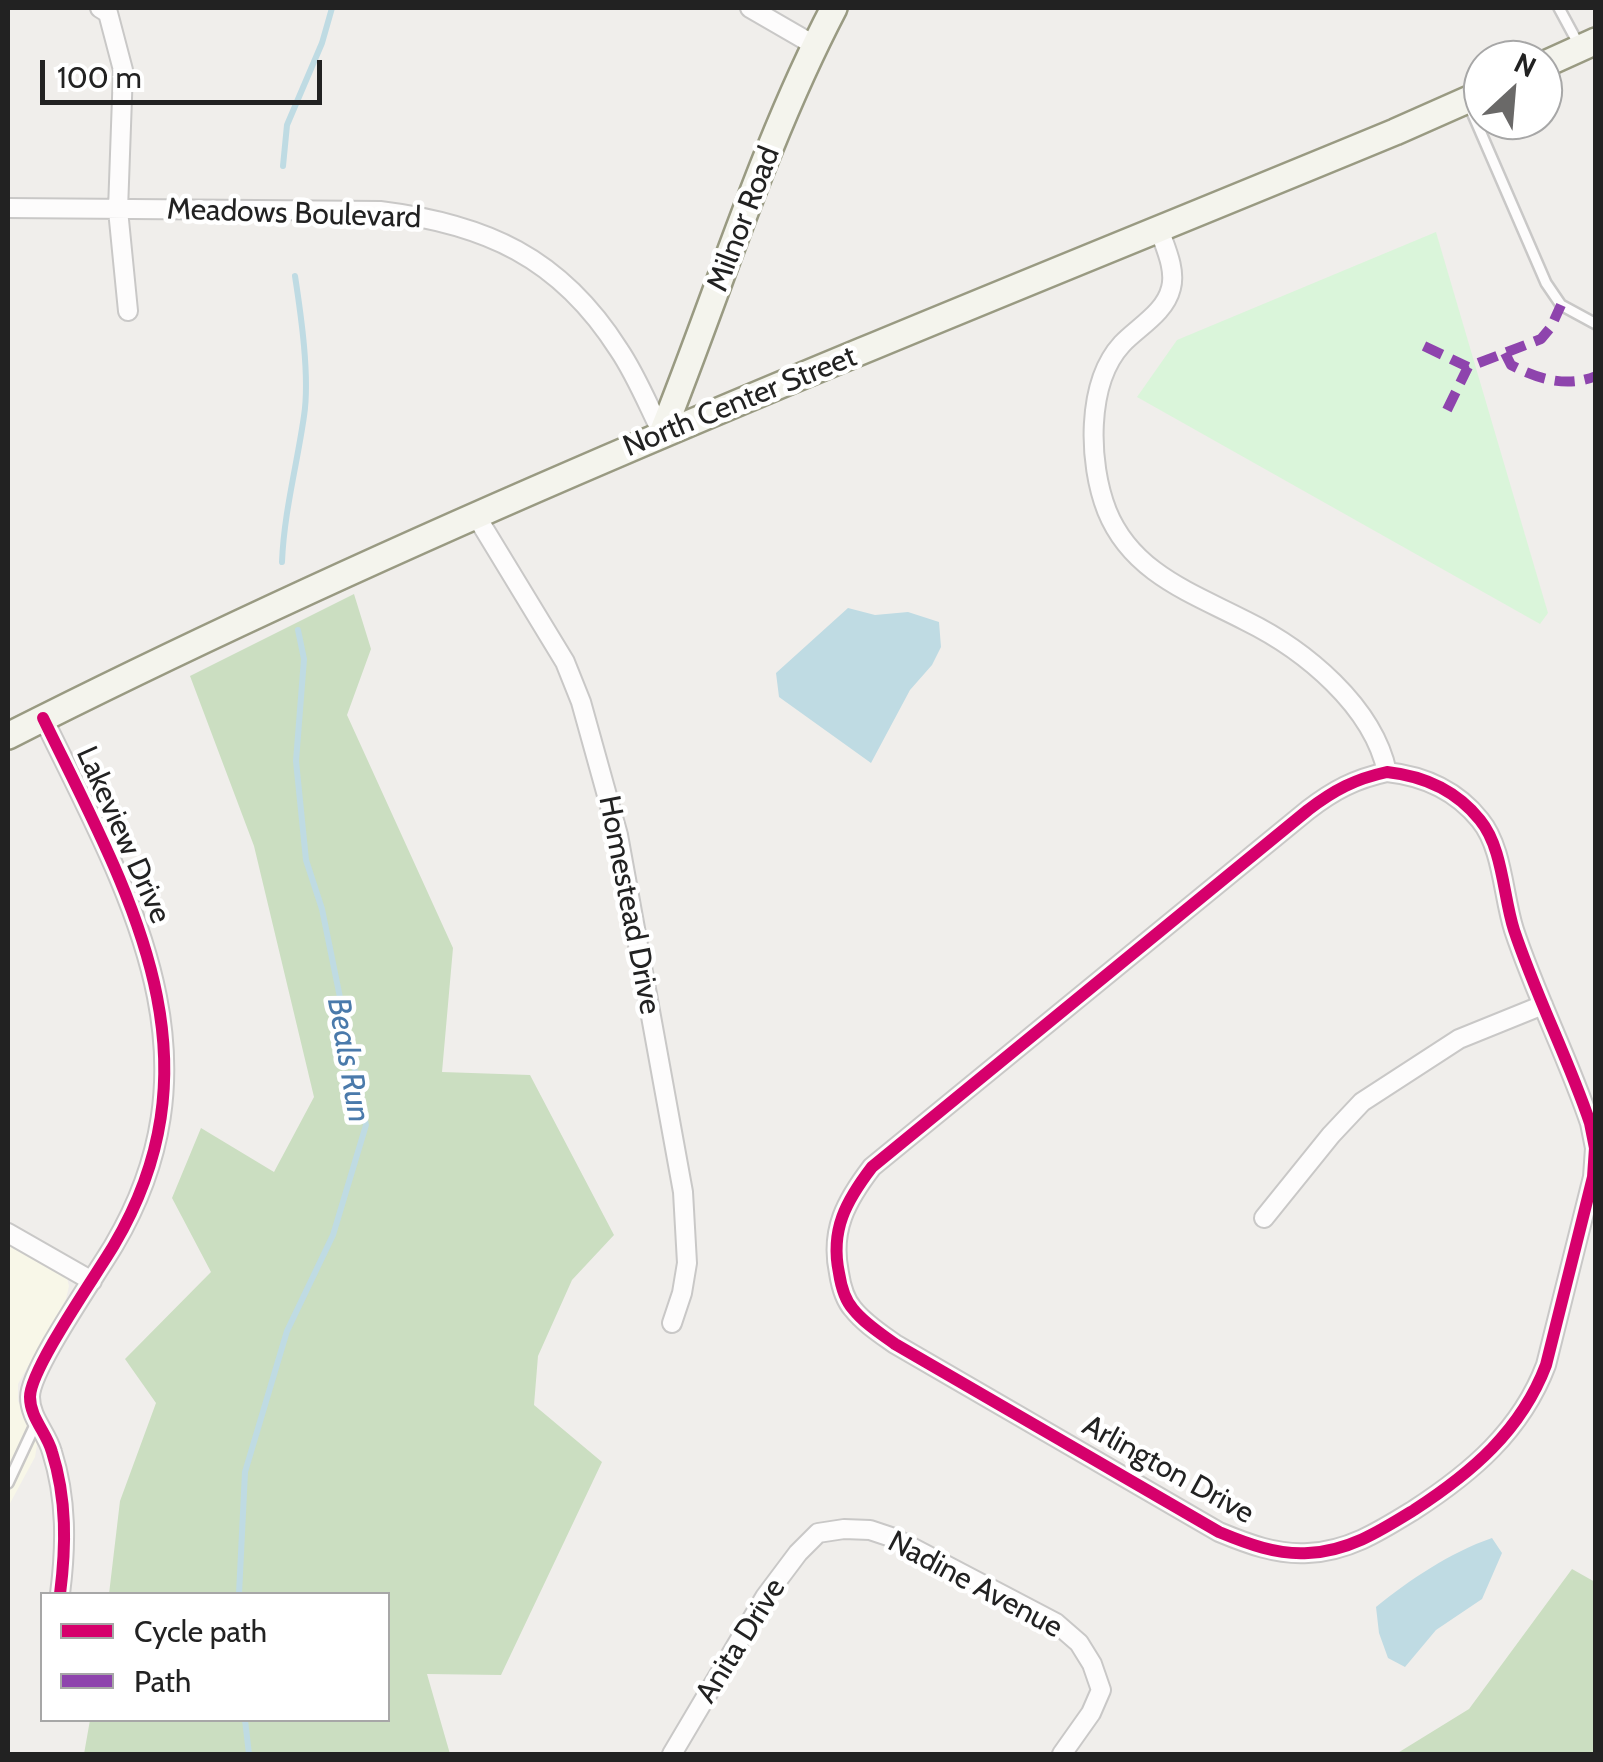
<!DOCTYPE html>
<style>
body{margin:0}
#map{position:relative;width:1603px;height:1762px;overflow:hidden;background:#f0eeeb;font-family:Cabin,sans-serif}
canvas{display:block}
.frame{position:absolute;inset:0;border:10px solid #222;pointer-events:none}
.legend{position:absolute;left:40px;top:1592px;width:350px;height:130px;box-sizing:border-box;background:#fff;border:2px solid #a7a7a7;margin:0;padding:12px 18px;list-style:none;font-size:30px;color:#222}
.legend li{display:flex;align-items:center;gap:20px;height:50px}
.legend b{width:50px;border:2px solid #a7a7a7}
.north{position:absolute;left:1463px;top:40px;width:100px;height:100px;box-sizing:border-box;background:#fff;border:2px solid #a7a7a7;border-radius:50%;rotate:26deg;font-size:28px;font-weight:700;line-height:40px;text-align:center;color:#222}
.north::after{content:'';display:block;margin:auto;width:35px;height:45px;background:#6a6968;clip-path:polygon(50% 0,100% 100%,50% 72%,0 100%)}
.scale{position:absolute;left:40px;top:60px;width:282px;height:45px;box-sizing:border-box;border:5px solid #222;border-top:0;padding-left:12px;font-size:30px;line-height:35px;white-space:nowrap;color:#222;-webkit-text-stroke:8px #fff;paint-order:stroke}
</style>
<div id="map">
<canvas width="1603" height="1762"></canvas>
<div class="frame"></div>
<ul class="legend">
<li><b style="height:12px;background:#d6006c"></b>Cycle path</li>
<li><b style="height:12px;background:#8e44ad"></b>Path</li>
</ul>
<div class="north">N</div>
<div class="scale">100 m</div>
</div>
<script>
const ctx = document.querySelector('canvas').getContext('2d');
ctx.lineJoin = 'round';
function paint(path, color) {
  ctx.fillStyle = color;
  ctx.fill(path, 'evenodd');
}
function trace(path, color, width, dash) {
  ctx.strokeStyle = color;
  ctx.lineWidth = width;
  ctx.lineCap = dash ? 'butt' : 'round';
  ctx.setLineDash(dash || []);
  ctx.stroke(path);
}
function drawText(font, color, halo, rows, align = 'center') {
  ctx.font = font + ' Cabin,sans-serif';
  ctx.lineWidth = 9;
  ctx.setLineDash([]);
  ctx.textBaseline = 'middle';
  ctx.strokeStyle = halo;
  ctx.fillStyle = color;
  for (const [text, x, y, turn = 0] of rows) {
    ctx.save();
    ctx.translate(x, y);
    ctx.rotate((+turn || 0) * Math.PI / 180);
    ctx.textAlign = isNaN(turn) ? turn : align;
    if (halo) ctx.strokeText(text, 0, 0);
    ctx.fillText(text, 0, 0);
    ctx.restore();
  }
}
paint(new Path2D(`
 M8,1239L66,1274L69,1286L66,1299L18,1384V1401L38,1439L35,1457L8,1507Z`), '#f8f7e8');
paint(new Path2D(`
 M354,594L371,649L347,715L453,948L442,1072L530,1075L614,1235L572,1280L538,1356L534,1405L602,1462L501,1675L427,1674L450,1754H84L90,1720H388V1594H109L120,1501L156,1403L125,1359L211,1272L172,1198L201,1128L274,1172L314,1097L254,846L190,676Z
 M1572,1569L1595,1582V1754H1396L1469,1709Z`), '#cbdec1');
paint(new Path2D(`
 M1436,232L1548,613L1540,624L1137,397L1177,340Z`), '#daf5da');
paint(new Path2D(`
 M848,608L875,615L908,612L939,622L941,647L932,665L910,690L871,763L779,697L776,673Z
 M1492,1538L1502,1553L1482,1599L1436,1630L1405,1667L1388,1658L1379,1633L1376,1607C1411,1579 1449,1553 1492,1538Z`), '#bfdbe3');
trace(new Path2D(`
 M283,166L287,125L322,43L332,8
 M282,562C284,512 297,465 304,416C310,377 301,315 295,276
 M239,1594L245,1472L287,1331L333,1235L366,1125L322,909L306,860L296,761L304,659L298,630
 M245,1720L249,1754`), '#bfdbe3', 6);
const service = new Path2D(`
 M1559,8L1579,45
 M1468,103L1546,283L1561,305L1596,324
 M8,1483L36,1423`);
const minor = new Path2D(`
 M100,8L108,13L123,70L118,210L128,311
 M750,8L814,45
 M8,208L380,211C485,224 560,257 619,350C636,375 648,405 662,433
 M1159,229C1165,247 1176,269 1171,288C1165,313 1138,327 1122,344C1086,383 1088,463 1107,511C1132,573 1192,593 1246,621C1305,650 1373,706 1387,772
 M475,514L565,662L581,702L618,835L683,1192L687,1263L682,1293L672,1323
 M43,718C128,893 226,1055 114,1245C97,1274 30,1369 30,1397C30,1418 47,1433 52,1452C67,1499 66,1547 60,1594
 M1387,772C1424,776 1456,790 1480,820C1503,848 1503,896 1514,930C1536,996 1568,1058 1590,1123L1595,1148L1593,1177L1546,1365C1521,1431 1471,1473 1414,1510C1380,1531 1349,1551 1308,1553C1277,1555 1248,1544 1219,1532L895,1344C881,1334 864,1323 853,1309C845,1300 841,1286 839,1273C830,1230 846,1201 872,1167L1308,810C1334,790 1355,779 1387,772Z
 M1264,1218L1331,1135L1362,1102L1459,1039L1543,1005
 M8,1233L92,1281
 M672,1754L765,1597L798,1553L818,1533L844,1529L870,1530L894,1538L1056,1623L1079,1643L1092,1664L1101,1690L1091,1713L1062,1754`);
const secondary = new Path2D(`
 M1543,65L1596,41
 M662,433C719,291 763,144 834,8
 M8,736C458,508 928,325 1395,132L1483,93`);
trace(service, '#c9c8c7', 14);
trace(minor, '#c9c8c7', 22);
trace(secondary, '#999a82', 30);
trace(service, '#fdfcfc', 9);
trace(minor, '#fdfcfc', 18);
trace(secondary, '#f4f4ed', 25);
trace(new Path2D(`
 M1424,346L1468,367L1541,339L1551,327L1561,305
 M1505,353L1511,365C1538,379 1567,388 1596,376
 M1447,410L1468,367`), '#8e44ad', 10, [20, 10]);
trace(new Path2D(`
 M43,718C128,893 226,1055 114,1245C97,1274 30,1369 30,1397C30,1418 47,1433 52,1452C67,1499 66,1547 60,1594
 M1387,772C1424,776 1456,790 1480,820C1503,848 1503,896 1514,930C1536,996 1568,1058 1590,1123L1595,1148L1593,1177L1546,1365C1521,1431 1471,1473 1414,1510C1380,1531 1349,1551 1308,1553C1277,1555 1248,1544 1219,1532L895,1344C881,1334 864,1323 853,1309C845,1300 841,1286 839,1273C830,1230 846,1201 872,1167L1308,810C1334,790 1355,779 1387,772Z`), '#d6006c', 12);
drawText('30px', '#222', '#fff', [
 ["Meadows Boulevard",294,214,2],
 ["Milnor Road",744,219,-69],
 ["North Center Street",740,402,-22],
 ["Lakeview Drive",123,835,66],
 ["Homestead Drive",629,905,79],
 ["Arlington Drive",1168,1470,29],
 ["Nadine Avenue",975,1585,28],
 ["Anita Drive",741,1641,-58]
]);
drawText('italic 32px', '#4a7aab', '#fff', [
 ["Beals Run",348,1060,80]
]);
</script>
